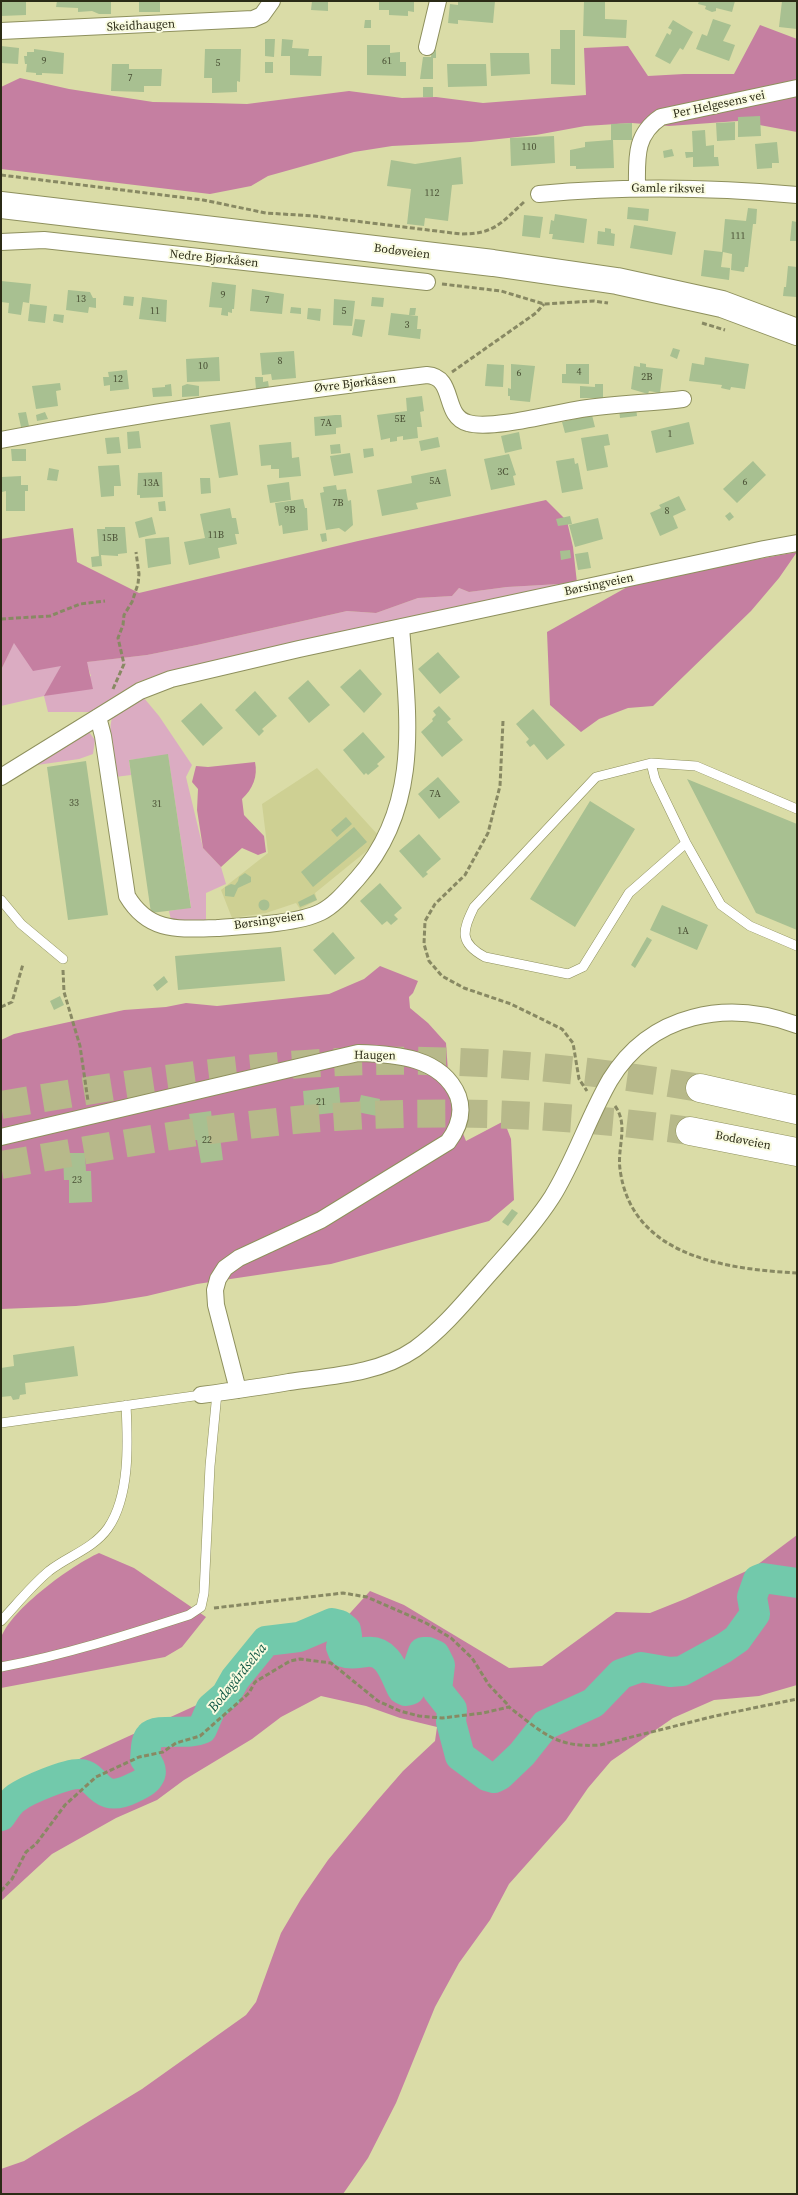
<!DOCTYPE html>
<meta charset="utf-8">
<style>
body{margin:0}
#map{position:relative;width:798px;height:2195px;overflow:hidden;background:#dadca7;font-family:"Source Serif 4",serif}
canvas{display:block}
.frame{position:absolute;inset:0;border:2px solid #2b2b16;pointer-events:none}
</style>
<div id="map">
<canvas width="798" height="2195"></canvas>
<div class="frame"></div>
</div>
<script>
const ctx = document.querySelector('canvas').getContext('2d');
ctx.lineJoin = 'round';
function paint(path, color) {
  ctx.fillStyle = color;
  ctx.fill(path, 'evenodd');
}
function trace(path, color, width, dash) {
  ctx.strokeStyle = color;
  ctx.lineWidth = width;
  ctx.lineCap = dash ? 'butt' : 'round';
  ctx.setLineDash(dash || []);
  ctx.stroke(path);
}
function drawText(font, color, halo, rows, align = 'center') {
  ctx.font = font + ' "Source Serif 4",serif';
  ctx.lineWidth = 4;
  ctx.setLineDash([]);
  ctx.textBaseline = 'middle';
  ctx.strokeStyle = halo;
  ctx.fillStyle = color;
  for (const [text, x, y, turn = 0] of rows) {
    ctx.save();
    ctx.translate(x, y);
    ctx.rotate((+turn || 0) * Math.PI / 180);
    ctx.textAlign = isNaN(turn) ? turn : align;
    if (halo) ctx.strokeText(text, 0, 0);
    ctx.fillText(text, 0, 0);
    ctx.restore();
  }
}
paint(new Path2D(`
 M317,768L378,835L374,845L315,893L317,900L300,909L296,903L266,913L232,918L221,890L268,853L262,804Z`), '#ced093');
paint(new Path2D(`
 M577,583L161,674L138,682L90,712H48L44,696L1,706V670L14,642L62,665L45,696L91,676L86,662L147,655L197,645L347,611L376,613L418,598L452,596L459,588L469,592L507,587Z
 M144,698L159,716L192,765L186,777L203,848L221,867L226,884L206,893V921L172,924L169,911L191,907L168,755L129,760L131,775L115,777C114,763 105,723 115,713C122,707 135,702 144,698Z
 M89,732L95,740L93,754L79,759L37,765L83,733Z`), '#dbacc2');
paint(new Path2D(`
 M760,25L797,39V132L738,121L669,126L632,123L585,126L536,135L471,142L392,146L354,152L268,176L251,186L210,194L1,169V87L20,78L69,89L153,102L211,103L247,104L349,91L402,98L436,97L483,103L586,95L584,48L628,46L648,76L684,74H734Z
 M546,500L567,521L573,547L577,583L507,587L469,592L459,588L452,596L418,598L376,613L347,611L197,645L147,655L87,662L93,689L44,696L61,666L33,671L14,643L1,670V539L73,528L77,562L139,593L358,541Z
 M797,552L779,578L751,611L653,706L628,708L599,719L581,732L550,705L547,632L629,586L672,575Z
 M255,762C258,776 253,789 242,799L244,815L264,836L266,852L258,855L242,848L221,867L203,848L197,810L198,789L192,782L196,766L208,767Z
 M380,966L418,981L413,993L409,997L410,1008L428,1023L446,1043L450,1101L466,1141L504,1121L511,1139L514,1200L489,1221L331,1264L197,1284L147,1296L104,1303L76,1306L1,1309V1040L14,1034L124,1010L166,1007L186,1003L217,1006L329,994L364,979Z
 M797,1535V1685L759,1696L714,1700L673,1718L611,1761L588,1788L566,1820L509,1884L490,1920L459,1963L435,2007L396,2103L368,2158L343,2194H1V2169L24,2161L142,2089L246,2015L256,2002L281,1933L301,1899L328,1860L376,1802L403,1771L435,1741L437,1727L400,1718L366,1706L321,1696L281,1717L252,1739L184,1780L157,1800L116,1818L52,1854L1,1901V1807L81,1758L199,1704L274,1649L306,1640L342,1622L370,1591L404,1605L509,1668L542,1666L616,1612L650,1613L685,1599L753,1568Z
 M99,1553L134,1568L206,1617L182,1647L165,1657L1,1688C1,1677 0,1647 1,1638C11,1609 72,1565 99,1553Z`), '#c57fa1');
trace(new Path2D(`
 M1,1816C5,1810 10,1802 16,1798C27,1790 67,1773 80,1774C99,1775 97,1806 133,1788C139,1785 146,1782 149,1777C153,1771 149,1764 145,1759C146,1752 145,1741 150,1736C157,1728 189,1735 202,1729L211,1708L226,1695L235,1679L266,1641L299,1637L332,1623L340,1625L346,1630L347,1636L341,1647L343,1652C351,1655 358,1653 366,1652C388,1649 394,1673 402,1689L406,1691L410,1690L423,1652H428L435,1655L440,1665L437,1690L452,1709L451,1722L460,1756L487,1776L494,1778L500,1775L522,1754L545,1725L593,1703L621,1674L641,1667L670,1672L682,1671L724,1648L737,1639L755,1614L752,1597L758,1580L763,1578L797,1583`), '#72c9ab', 30);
paint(new Path2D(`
 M1,1H26V15L1,16Z
 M57,1H111V14H99L92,11L78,12V8L56,7Z
 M139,1H160V12H139Z
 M312,1H328V11L311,10Z
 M379,1H414V12L408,11V16L389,15V10H379Z
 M458,1H495L493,23L458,20V24L448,23L450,4L458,5Z
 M584,1H605V19L627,20L626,38L583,36Z
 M699,1H735L732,12L716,8V11L712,12L705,9L706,6L698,4Z
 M782,1H797V29L779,27Z
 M713,19L731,25L723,41L735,45L729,61L696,49L702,34L707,36Z
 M365,20H371V28H364Z
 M673,20L693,32L683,50L680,48L670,64L655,56L667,33L670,35L672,30L668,28Z
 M560,30H575V85L551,84V49H560Z
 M265,39H275L274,57L265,56Z
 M282,39L293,40L292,48L309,49L308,56H322L321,76L290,75V56H281Z
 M367,45H390V53L400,52V62H406V76L367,75Z
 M1,46L19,48L18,64L1,63Z
 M34,49L64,53L63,74L42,73V75H36V73L26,72L27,64H25L24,56H27V52H34Z
 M205,49H241L240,82L237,81V92L212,93V78H204Z
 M432,50H436V58H433V79H420L423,57H431Z
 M490,53H529L530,74L491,76Z
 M265,62H273V73H265Z
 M112,64H129V69H162L161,86H144V92L111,91Z
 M447,64H486L487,86L448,87Z
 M423,87H433V97H423Z
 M760,116L761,136L738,137V117Z
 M735,122V140L717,141L716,123Z
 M632,123V140H613L614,168L576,169V166H570V150L585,147V142L611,140V124Z
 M705,130L706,146L714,145V157H718L719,166L693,167V157L686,158L685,152H693L692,131Z
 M554,136L555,163L511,166L510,138Z
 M777,142L779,163H772V168L757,169L755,144Z
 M672,149L674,156L664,158L663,151Z
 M461,157L463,184L452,185L448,221L425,218L424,226L407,224L411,189L387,186L391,160L415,164Z
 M628,207L649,209L648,221L627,219Z
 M748,208L757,209L756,224H753L748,267H745L744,272L731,270L732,254L723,252L721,267L730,268L729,280L701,276L704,250L722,252L725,219L746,221Z
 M555,214L587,219L584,243L552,239L553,234H549L551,220L554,221Z
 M524,215L543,217L540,238L522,236Z
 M792,221L797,222V241H790Z
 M634,225L676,232L672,255L630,248Z
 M605,228L611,229V233L615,234L614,246L597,244L598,231L605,232Z
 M788,266L797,267V297L783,296L784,287H786Z
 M1,281L31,284L29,303L23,302L21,315L8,313L9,303L1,302Z
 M212,282L236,285L234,309H232V313L228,312V316L221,315L222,308L209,307Z
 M252,289L284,294L282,314L250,311Z
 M68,290L90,292L93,298H96V308L89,307L88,313L66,310Z
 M124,296L134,297L133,306L123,305Z
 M142,297L167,300L166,322L139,319Z
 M372,297L384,298L383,307L371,306Z
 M334,299L355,301L352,326L333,325Z
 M30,304L47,306L45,323L28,321Z
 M291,307L301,308V314L290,313Z
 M308,308L321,309L320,321L307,319Z
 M410,308H416L415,315H409Z
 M391,313L418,316L417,329H421L420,339L388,335Z
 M54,314L64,315L63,323L53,321Z
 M355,319L365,320L362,337L352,335Z
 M673,348L680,350L677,359L670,356Z
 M294,351L296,378L272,380L271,374L262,375L260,353Z
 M219,357L220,381L187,382L186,359Z
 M705,357L749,364L745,389L731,387L730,390L721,388L722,385L689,381L692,363L704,365Z
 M640,363L646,364V367L663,369L660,393L649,391L648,394L631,389L634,366L640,367Z
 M487,364L504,365L503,387L485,386Z
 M511,364L535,366L530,402L510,400V396H508V388L511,389Z
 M566,364H589V384L562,383V374H566Z
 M127,370L129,389L110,391V385L104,386L103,377H109L108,372Z
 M255,377H263V382L268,381L269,388L256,389Z
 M60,383L61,390L56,391L58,406L36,409L32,386Z
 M171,384L172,396L153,397L152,388L165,387V385Z
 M187,384L199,386V396L182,397V386Z
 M595,384H603V398H580V386L595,387Z
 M422,396L424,411L420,412L422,427H417L418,438L403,440V436L397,437V441L390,442V438L381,440L377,415L407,411L406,398Z
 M636,407L637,416L620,418L619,409Z
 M26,412L29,426L21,427L18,413Z
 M45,412L48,419L37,421L36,415Z
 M335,415H341L342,427L336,428V434L315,436L314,417Z
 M592,415L595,427L565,433L562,422Z
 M230,422L238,475L219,478L210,425Z
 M689,422L694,444L656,453L651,431Z
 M139,431L141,448L128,449L127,432Z
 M519,432L522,449L505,453L501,436Z
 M608,434L610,445L604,446L608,467L587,471L581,438Z
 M119,437L121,453L107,454L105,438Z
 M438,437L440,447L421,451L419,441Z
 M291,442L292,458L299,457L301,476L279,478V469H271V465L261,466L259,445Z
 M340,444L341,453L331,454L330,445Z
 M373,448L374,456L364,458L363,449Z
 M11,449H26V461H12Z
 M350,453L353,473L334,476L330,456Z
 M509,454L516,475L513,476L515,485L491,490L484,459Z
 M574,458L575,464L578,463L583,489L562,493L556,461Z
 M753,461L766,475L737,503L723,489Z
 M119,465L121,486H114V496L101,497L98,466Z
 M49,468L59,470L57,481L47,480Z
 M446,469L451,496L416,503L418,509L382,516L377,490L412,483L411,476Z
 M162,472L163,497L140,498V495H137L138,473Z
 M21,476V485H28V491H25V511H6V491L2,492V477Z
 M200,478H210L211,493L201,494Z
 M289,482L291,500L270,503L267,485Z
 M336,485L337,490L346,489L348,501L351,500L353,525L345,532L339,528L326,530L320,493L324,492L323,487Z
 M679,496L686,510L673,516L678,528L660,536L650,513L661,508L659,505Z
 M303,499L305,508H307L308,530L283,534L282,525L279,526L275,503Z
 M165,501L166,511H159L158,502Z
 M230,508L232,518H236L239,534H235L237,544L218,548L220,558L189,565L184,542L205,538L200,514Z
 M730,512L734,517L729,521L725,516Z
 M570,516L572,524L558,526L556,519Z
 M152,517L156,534L139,538L135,522Z
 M598,518L603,539L575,547L569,525Z
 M105,527H125L127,553L118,554V556L101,555L102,566L92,567L91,557L99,556L97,529H105Z
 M326,533L327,541L322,542L320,534Z
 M169,537L171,564L148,568L145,539Z
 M570,550L571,558L561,560L560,551Z
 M588,552L591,568L578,570L575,554Z
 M438,652L460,677L440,694L418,669Z
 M360,669L382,694L364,713L340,687Z
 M308,680L330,705L309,723L288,698Z
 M255,691L277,716L262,729L264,731L259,736L235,710Z
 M201,703L223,728L203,746L181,721Z
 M439,706L451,719L447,722L463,740L442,757L421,732L433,721L432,719L436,715L433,711Z
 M533,709L565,745L547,760L534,744L530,747L526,742L529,739L516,724Z
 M363,732L385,757L377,764L379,766L368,775L366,773L364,775L343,750Z
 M168,754L191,908L151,913L129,760Z
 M86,761L108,915L68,920L47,767Z
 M438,777L460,802L439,819L418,794Z
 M687,779L797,824V930L756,913Z
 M590,801L635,829L575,927L530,899Z
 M346,817L352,824L337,837L331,830Z
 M354,827L367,842L313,887L301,872Z
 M419,834L441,859L426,872L428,874L423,878L399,851Z
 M245,873L251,877V882L238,888L234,897L225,896V887L231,884L235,885L238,881L239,877Z
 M380,883L402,908L394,915L398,919L391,925L387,921L382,925L360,901Z
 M314,894L317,900L300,907L298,902Z
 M258.5 905a5.5 5.5 0 1 1 11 0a5.5 5.5 0 1 1-11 0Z
 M662,905L708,925L697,950L650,930Z
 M333,932L355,958L335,975L313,950Z
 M647,937L652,940L635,968L631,965Z
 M281,947L285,981L178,990L175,956Z
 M164,976L168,982L157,991L153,985Z
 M60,996L64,1005L54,1010L50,1001Z
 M339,1087L341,1112L305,1116L303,1091Z
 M361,1095L380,1099L377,1116L357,1112Z
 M211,1111L213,1130L219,1129L223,1160L201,1163L197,1140H193L189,1114Z
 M63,1153H85L86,1171H91L92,1202L69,1203V1180H64Z
 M512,1209L518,1213L508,1226L502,1222Z
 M74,1346L78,1376L25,1383L26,1394L20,1395L19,1399L13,1400L11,1396L1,1397V1368L14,1366L13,1355Z`), '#a8c091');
trace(new Path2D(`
 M1,1105C97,1089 193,1073 290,1065C427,1054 564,1065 700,1088
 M1,1165C112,1146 223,1124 335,1117C454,1109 572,1115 690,1131`), '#b7b98a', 28, [28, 14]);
const lane = new Path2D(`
 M651,763L696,766L797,809
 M686,843L629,893L583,967L568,974L485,957C459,943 462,931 474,907L596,777L651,763L655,779L686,843L721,905L750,926L797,946
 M1,900L21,924L63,959
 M1,1423L201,1395
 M1,1621C17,1604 31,1586 49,1571C68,1556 93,1549 108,1528C130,1496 128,1443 126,1405
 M1,1667C65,1655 127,1635 189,1615L201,1607L204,1593L210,1466L217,1393`);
const street = new Path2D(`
 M1,31L253,19L262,15L272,1
 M427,47L438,1
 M637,188C637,159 634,135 661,117L797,88
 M539,194C625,186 711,187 797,195
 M1,242L44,240L427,282
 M1,440C142,413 285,392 427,375C456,377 442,416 468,423C491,430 555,413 581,409C615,404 649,403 683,399
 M98,717L103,736L127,896C149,933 179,929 217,928C244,926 297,924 321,912C335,905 346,891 357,879C422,806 408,717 401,627
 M1,777L140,691L171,679L299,649L764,549L797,543
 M1,1137L358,1053C395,1054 442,1057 458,1096C464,1113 458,1129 448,1142L321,1220L239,1258L225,1268L218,1279L215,1290L216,1305L238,1390
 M201,1395C231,1391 260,1387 289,1382C331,1376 379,1374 415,1349C444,1328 467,1299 491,1272C512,1248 534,1225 552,1197C575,1160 588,1118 610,1080C651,1013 727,999 797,1025`);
const primary = new Path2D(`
 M1,205L493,263L617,281L722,304L797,332`);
const highway = new Path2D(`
 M700,1088L797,1110
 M690,1131L797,1152`);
trace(lane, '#8e905d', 10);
trace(street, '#8e905d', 18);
trace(primary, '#8e905d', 28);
trace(highway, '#8e905d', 29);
trace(new Path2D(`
 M1,175L203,200L266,213L314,216L461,234C495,234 501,223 525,201
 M442,284L501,291L544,304L594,301L608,303
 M702,323L725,330
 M452,372L536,313L544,304
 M1,619L50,616L80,604L105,601
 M113,689L124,664L118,638L123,625L124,615L132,602L138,584L139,574L136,552
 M503,721L500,786L488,833L465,875L435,904L425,921L424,944L429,961L442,976L464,988L511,1004L562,1029L573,1043L579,1079L587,1091
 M63,970L64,992L80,1046L88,1101
 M1,1007L12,1002L23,964
 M615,1106C629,1125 617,1147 620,1169C631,1256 724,1269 797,1273
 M214,1608L343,1593L367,1597L426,1623L451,1638L472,1658L489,1685L509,1706
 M1,1891L12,1879L26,1852L36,1844L65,1805L96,1777L139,1757L163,1752L176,1743L200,1736L249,1693L255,1682L290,1661L300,1659L331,1663L378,1701L400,1711L419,1716L442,1718L483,1713L509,1707C543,1733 556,1748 600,1745L715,1716L797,1699`), '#888963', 3, [5, 2.5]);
trace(lane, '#fff', 9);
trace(street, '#fff', 16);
trace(primary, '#fff', 26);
trace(highway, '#fff', 28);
drawText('10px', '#4a5035', null, [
 ["9",44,61],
 ["61",387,61],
 ["5",218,63],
 ["7",130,78],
 ["110",529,147],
 ["112",432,193],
 ["111",738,236],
 ["9",223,295],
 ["13",81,299],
 ["7",267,300],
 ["11",155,311],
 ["5",344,311],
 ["3",407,325],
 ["8",280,361],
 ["10",203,366],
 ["4",579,372],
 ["6",519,373],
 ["2B",647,377],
 ["12",118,379],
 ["5E",400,419],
 ["7A",326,423],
 ["1",670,434],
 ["3C",503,472],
 ["5A",435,481],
 ["6",745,482],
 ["13A",151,483],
 ["7B",338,503],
 ["9B",290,510],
 ["8",667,511],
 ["11B",216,535],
 ["15B",110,538],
 ["7A",435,794],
 ["33",74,803],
 ["31",157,804],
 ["1A",683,931],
 ["21",321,1102],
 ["22",207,1140],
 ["23",77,1180]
]);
drawText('12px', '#2b2b16', '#f9fbe0', [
 ["Skeidhaugen",141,26,-3],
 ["Per Helgesens vei",719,105,-12],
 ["Gamle riksvei",668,189,1],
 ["Bodøveien",402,252,7],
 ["Nedre Bjørkåsen",214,259,6],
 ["Øvre Bjørkåsen",355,384,-7],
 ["Børsingveien",599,585,-12],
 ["Børsingveien",269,921,-8],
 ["Haugen",375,1056,1],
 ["Bodøveien",743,1141,11]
]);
drawText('italic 14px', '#115845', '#f9fbe0', [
 ["Bodøgårdselva",238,1678,-51]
]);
</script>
